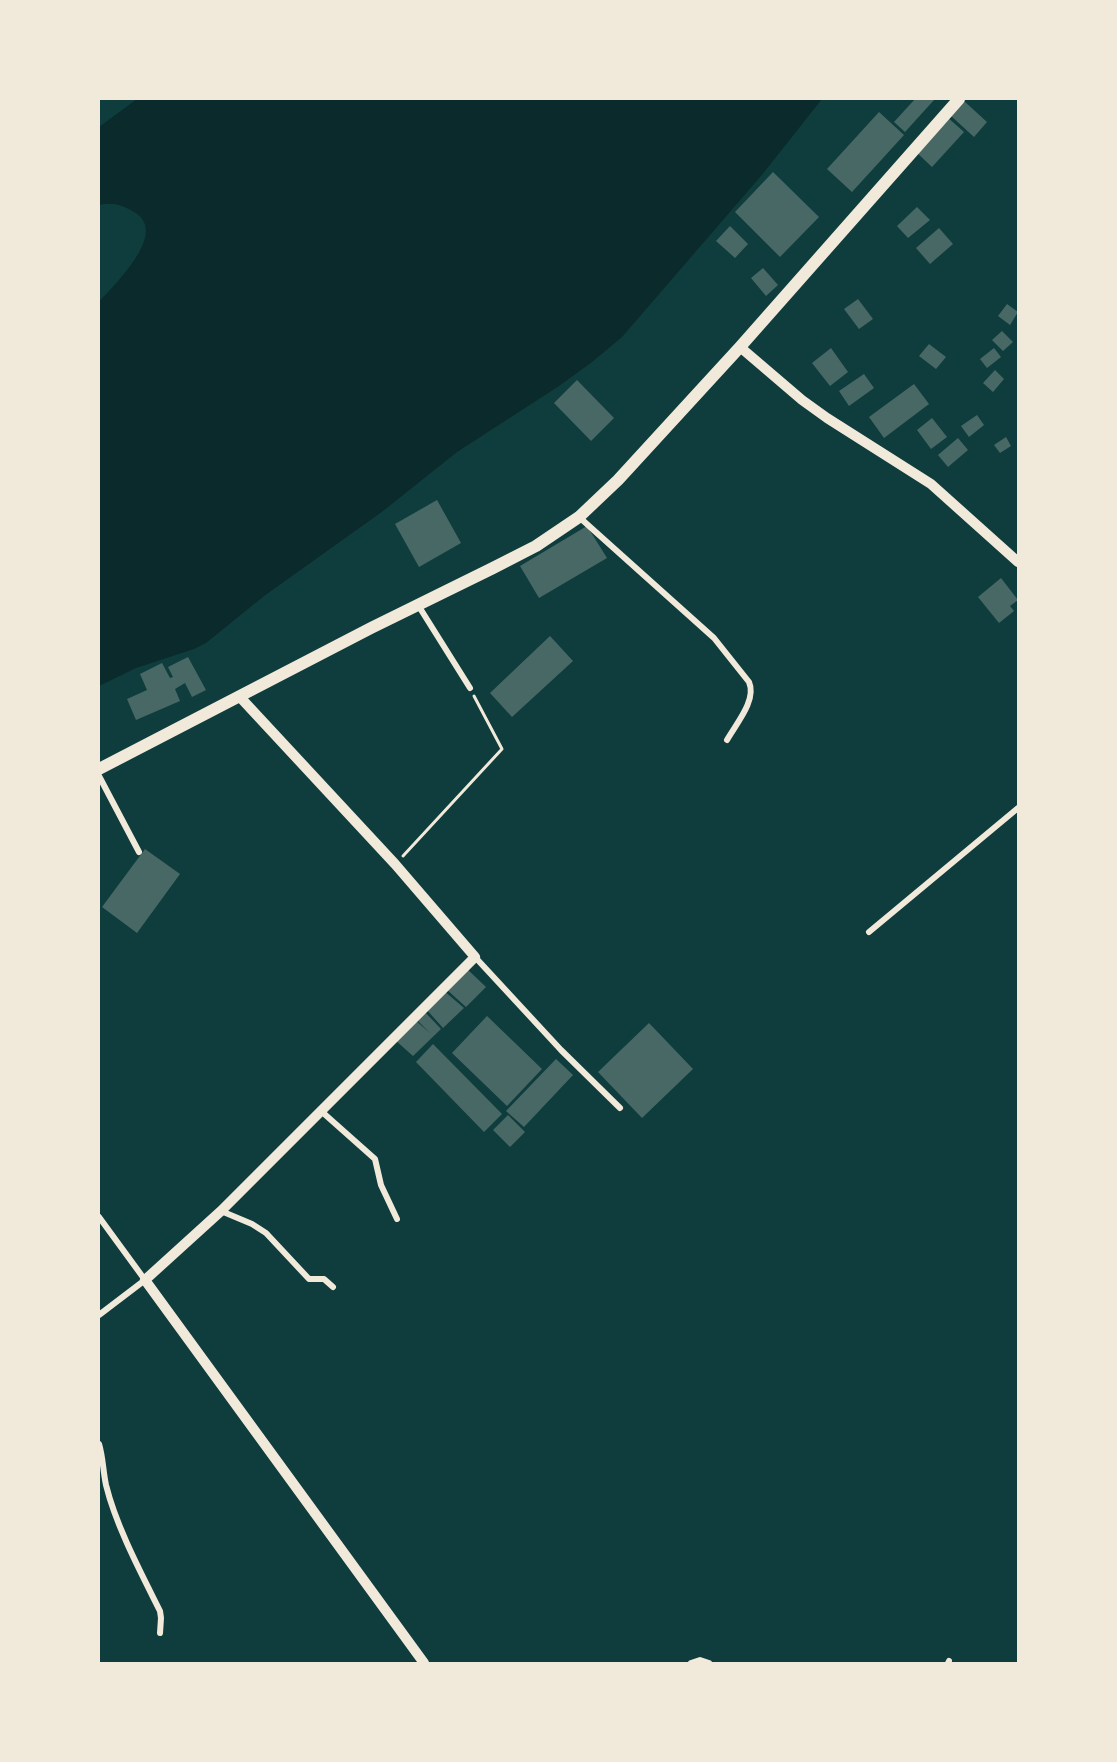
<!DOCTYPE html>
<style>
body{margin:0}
#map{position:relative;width:1117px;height:1762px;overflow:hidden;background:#0f3d3e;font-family:Ubuntu,sans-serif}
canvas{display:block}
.frame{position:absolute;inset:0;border:100px solid #f1e9da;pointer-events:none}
</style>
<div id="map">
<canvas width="1117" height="1762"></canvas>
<div class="frame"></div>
</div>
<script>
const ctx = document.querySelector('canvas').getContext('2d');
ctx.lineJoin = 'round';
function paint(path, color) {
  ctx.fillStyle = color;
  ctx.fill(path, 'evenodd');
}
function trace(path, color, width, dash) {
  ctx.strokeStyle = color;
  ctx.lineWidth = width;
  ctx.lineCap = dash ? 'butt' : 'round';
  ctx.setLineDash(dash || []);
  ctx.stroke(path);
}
paint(new Path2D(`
 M137,99H822L761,176L622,337L592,362L559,386L457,452L383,511L264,596L206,643L194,649L136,668L99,686V302C114,285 170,232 134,212C122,205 113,202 99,205V127Z`), '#0a2a2b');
paint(new Path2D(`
 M915,99L934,100L905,132L894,122Z
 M964,101L987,122L974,137L950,115Z
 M879,112L904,135L852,192L827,169Z
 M946,116L964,132L932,167L915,151Z
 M773,172L819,217L780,257L735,212Z
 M917,207L930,220L908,238L897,226Z
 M730,226L748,244L735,258L716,241Z
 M939,228L953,244L930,264L916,248Z
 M763,268L778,285L766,296L751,278Z
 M858,299L873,319L859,329L844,309Z
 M1007,304L1018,312L1010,325L998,316Z
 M1002,331L1013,342L1003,351L992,340Z
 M929,344L946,357L936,369L919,356Z
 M831,348L848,372L830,386L812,363Z
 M994,348L1001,357L987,368L980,359Z
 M995,370L1004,379L993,392L983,383Z
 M864,374L874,388L849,406L839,391Z
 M577,380L614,418L591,441L554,403Z
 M914,384L929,404L884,438L869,417Z
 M977,415L984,425L969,437L961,426Z
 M932,418L947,437L931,449L917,430Z
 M1006,437L1011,446L1000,453L994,445Z
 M958,438L968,450L948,467L938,455Z
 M437,500L461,543L419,567L395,524Z
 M587,526L607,558L539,598L520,566Z
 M1001,578L1018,600L1010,606L1014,611L999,623L978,597Z
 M550,636L573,661L512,717L490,693Z
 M188,657L206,690L192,697L185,683L175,689L180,701L136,720L127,699L147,690L140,674L162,663L170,678L173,677L168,667Z
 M145,849L180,874L137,933L102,907Z
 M465,967L486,987L466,1007L445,988Z
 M443,990L464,1008L443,1028L426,1009Z
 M424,1011L441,1029L413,1056L395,1040L414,1019L431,1034L416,1019Z
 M487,1016L542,1069L507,1106L452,1053Z
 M649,1023L693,1069L642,1118L598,1072Z
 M433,1044L502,1114L484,1132L416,1062Z
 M556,1059L573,1075L524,1127L506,1111Z
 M508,1115L525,1132L510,1147L493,1130Z`), '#486865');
trace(new Path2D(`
 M403,856L502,749L474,696`), '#f1e9da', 3);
trace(new Path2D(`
 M579,517L714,638L749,682C757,700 736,724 727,740
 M418,605L470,688
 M99,776L139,852
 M869,932L1018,808
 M475,957L561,1050L620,1108
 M321,1111L375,1159L381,1185L397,1219
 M221,1211L252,1224L266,1233L309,1279H324L333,1287
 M99,1217L145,1280L99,1315
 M99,1444C103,1457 103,1471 106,1485C116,1526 141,1573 160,1611L161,1618L160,1633
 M691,1663L700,1660L709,1663
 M948,1663L949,1661`), '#f1e9da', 6);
trace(new Path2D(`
 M740,347L802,400L827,418L931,484L1018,562
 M239,696L395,864L475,957L221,1211L145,1280L424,1663`), '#f1e9da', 10);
trace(new Path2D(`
 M99,769L371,628L493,568L536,546L579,517L618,480L740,347L959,99`), '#f1e9da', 12);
</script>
